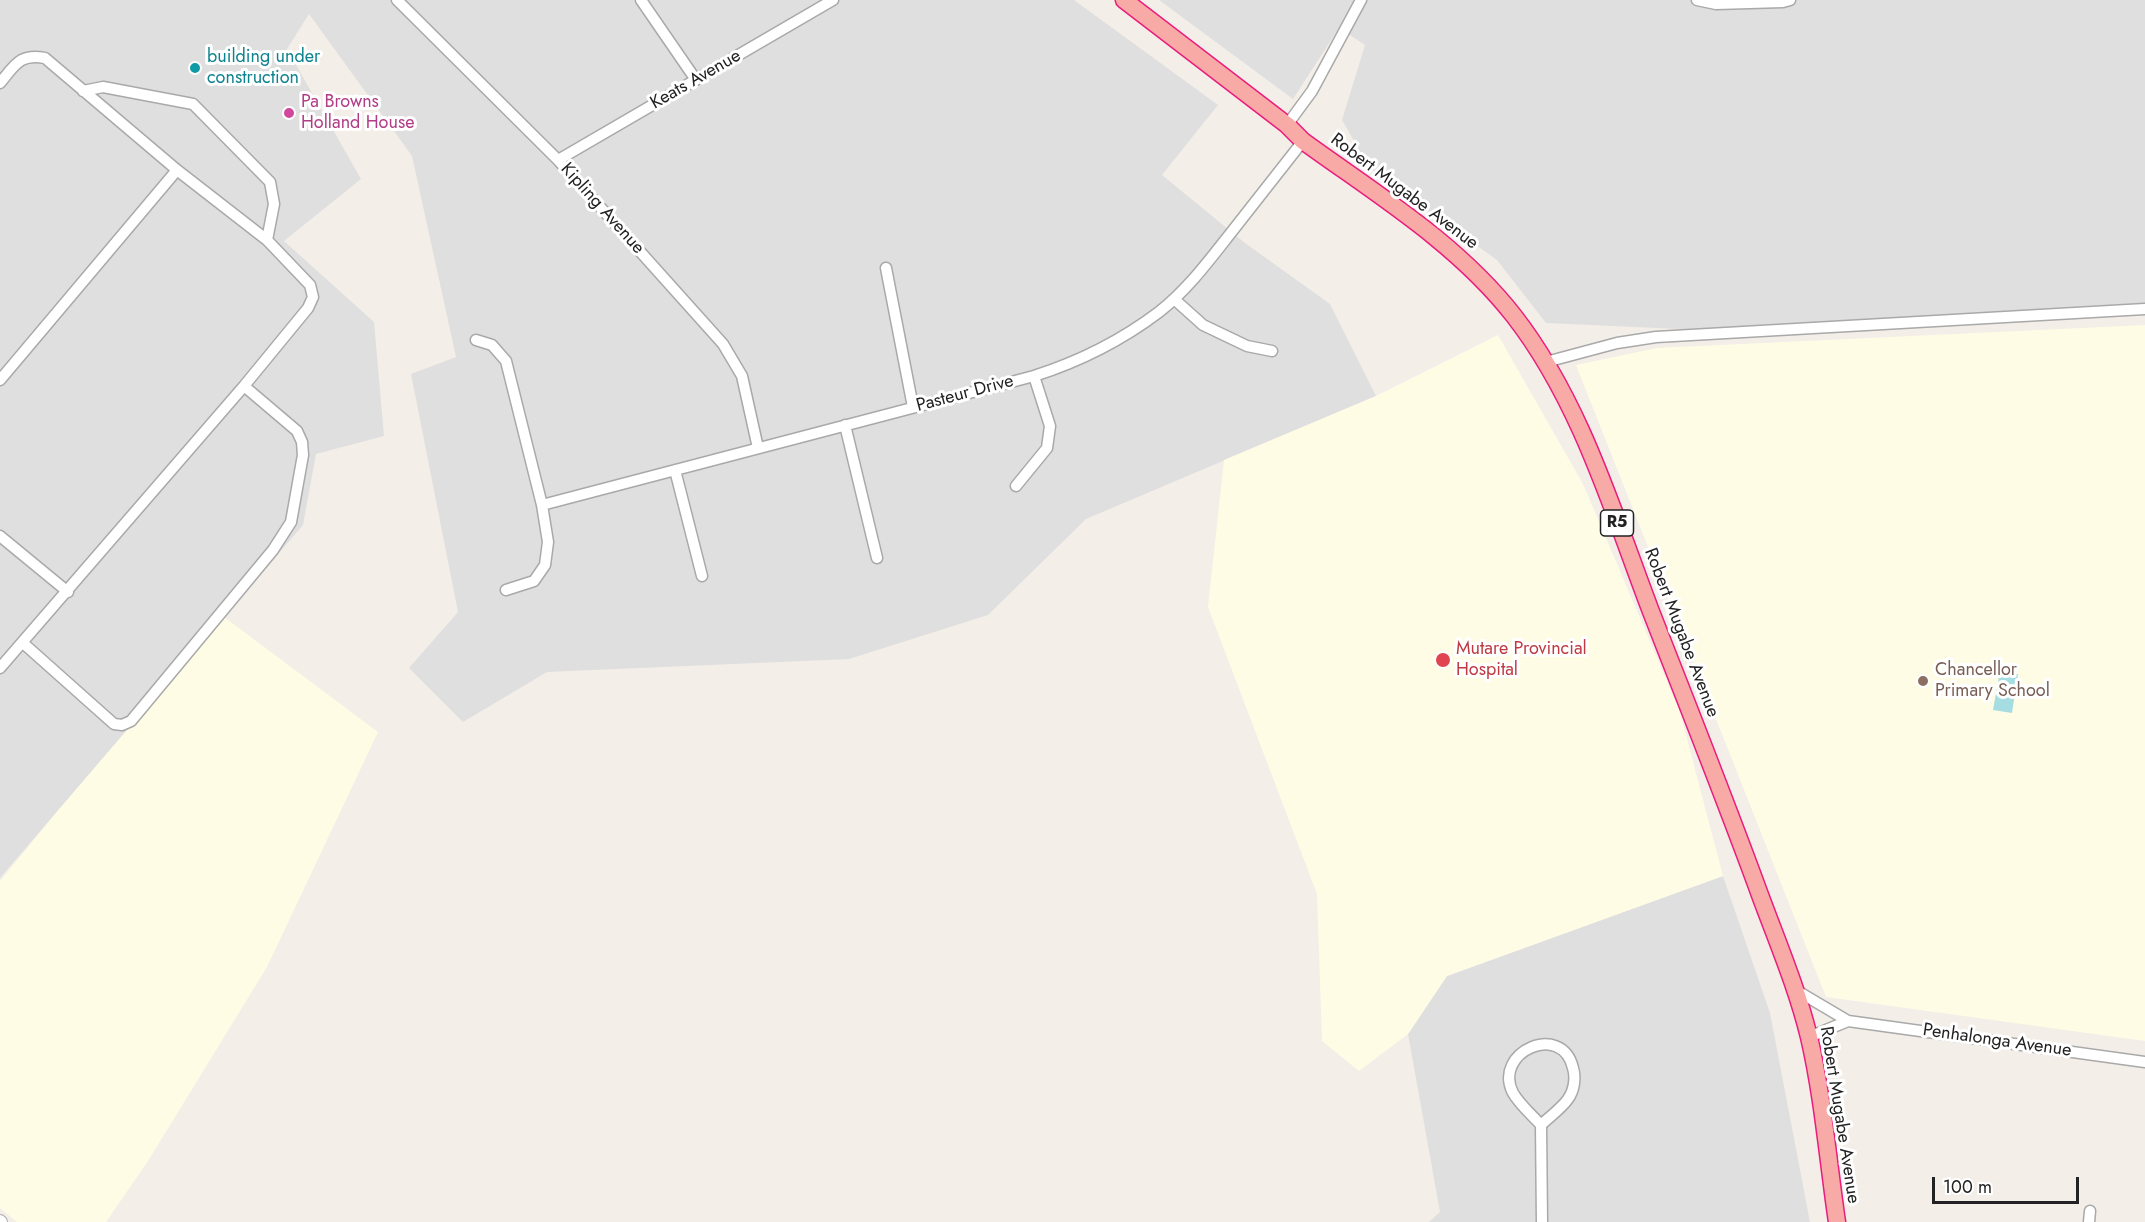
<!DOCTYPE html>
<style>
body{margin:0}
#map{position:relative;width:2145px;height:1222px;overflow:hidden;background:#f3eee8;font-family:Jost,sans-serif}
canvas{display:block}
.scale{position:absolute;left:1932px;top:1177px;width:147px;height:27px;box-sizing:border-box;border:3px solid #222;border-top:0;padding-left:8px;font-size:18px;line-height:21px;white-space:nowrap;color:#222;-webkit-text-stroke:4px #fff;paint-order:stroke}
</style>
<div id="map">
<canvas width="2145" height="1222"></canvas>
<div class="scale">100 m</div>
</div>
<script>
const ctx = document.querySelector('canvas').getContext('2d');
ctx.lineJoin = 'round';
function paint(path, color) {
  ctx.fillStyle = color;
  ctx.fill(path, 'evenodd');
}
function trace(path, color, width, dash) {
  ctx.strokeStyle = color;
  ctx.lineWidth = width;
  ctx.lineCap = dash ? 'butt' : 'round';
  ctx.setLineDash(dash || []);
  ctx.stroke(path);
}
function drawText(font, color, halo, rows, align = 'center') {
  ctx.font = font + ' Jost,sans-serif';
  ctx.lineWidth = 6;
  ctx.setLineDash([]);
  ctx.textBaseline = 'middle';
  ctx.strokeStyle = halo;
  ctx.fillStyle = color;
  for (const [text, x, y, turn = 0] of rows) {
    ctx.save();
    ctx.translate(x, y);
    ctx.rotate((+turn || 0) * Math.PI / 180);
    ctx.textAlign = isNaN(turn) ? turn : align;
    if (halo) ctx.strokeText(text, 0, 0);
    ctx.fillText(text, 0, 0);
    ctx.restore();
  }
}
paint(new Path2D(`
 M0,0H1074L1218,105L1162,175L1245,243L1330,304L1376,396L1086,519L988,615L849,659L547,672L463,722L409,668L458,612L411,374L456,357L412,156L309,14L287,49L361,179L284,241L374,322L384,436L316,454L303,525L0,878Z
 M1159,0H2145V303L1702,330L1546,323L1497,260L1370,169L1342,120L1365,45L1339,28L1293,99Z
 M1723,876L1770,1013L1810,1222H1429L1440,1212L1408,1034L1447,976Z`), '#e0dfdf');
paint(new Path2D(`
 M2145,325V1041L1826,997L1576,365L1657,348Z
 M1498,335L1583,484L1680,712L1723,876L1447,976L1408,1034L1359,1071L1322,1041L1317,894L1208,607L1224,460L1376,396Z
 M224,617L378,732L267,967L148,1161L106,1222H17L0,1208V881L55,814Z`), '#fffce5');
paint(new Path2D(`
 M2000,671L2018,674L2012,713L1993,710Z`), '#a6dde3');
const minor = new Path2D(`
 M397,0L558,160L723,344L742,376L758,448
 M641,0L696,80
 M1697,0L1716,4L1783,2L1790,0
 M0,83C15,65 20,53 45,58L177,170L267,240L310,285L313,297L308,308L244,386L0,668
 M83,91L103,87L193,104L270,182L274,204L267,240
 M1287,125L1312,91L1361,0
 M558,160L833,0
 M886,268L913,407
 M1174,299L1203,325L1247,346L1272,351
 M476,340L492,345L506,361L542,505L548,542L545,565L534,581L506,590
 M1546,362L1617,343L1656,337L2145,309
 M0,380L177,170
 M845,425L877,558
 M675,470L702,576
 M1016,486L1047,448L1050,426L1034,376
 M542,505L1034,376C1078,362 1122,340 1159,312C1187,290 1208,262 1230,234C1254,203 1279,172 1303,141
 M0,536L68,592
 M23,643L114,724L122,725L131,721L273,550L291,522L303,455L302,442L297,431L244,386
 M1794,989L1848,1021L2145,1062
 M1809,1037L1848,1021
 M1541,1125C1549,1117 1561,1109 1568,1099C1574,1091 1576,1078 1573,1068C1562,1021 1492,1052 1513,1093C1520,1105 1532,1115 1541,1125L1542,1222
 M2089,1222L2090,1211`);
const tertiary = new Path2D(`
 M0,1221L1,1222`);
const trunk = new Path2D(`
 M1124,0L1287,125L1303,141C1376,194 1457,243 1514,316C1580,401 1612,509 1650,609C1687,704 1725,799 1760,895C1777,941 1797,988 1809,1037C1823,1097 1828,1161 1837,1222`);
trace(minor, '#a9a9a9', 13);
trace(tertiary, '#a9a9a9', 14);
trace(trunk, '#ea1c7e', 19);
trace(minor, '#fff', 10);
trace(tertiary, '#fff', 12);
trace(trunk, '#f7aaa6', 16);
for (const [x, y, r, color] of [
 [195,68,6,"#0f9aa8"],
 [289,113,6,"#d1479c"],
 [1443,660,8,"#e0444e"],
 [1923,681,6,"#8d6e63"]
]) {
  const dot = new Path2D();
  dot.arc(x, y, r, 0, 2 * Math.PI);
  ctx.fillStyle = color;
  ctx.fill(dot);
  trace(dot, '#fff', 2);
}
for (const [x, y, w] of [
 [1617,523,33]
]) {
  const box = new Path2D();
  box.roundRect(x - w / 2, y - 13, w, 26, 4.5);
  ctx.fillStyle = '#fff';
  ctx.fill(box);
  trace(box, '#222', 1.5);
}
drawText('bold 16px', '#222', null, [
 ["R5",1617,523]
]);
drawText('18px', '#0d838f', '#fff', [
 ["building under",207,58],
 ["construction",207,79]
], 'left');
drawText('18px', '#222', '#fff', [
 ["Keats Avenue",696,80,-30],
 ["Robert Mugabe Avenue",1404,192,37],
 ["Kipling Avenue",602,209,48],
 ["Pasteur Drive",965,394,-15],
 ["Robert Mugabe Avenue",1681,633,69],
 ["Penhalonga Avenue",1997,1041,8],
 ["Robert Mugabe Avenue",1839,1115,81]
]);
drawText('18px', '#b23c85', '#fff', [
 ["Pa Browns",301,103],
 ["Holland House",301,124]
], 'left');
drawText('18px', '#be3a42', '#fff', [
 ["Mutare Provincial",1456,650],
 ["Hospital",1456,671]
], 'left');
drawText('18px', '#785e54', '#fff', [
 ["Chancellor",1935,671],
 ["Primary School",1935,692]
], 'left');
</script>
